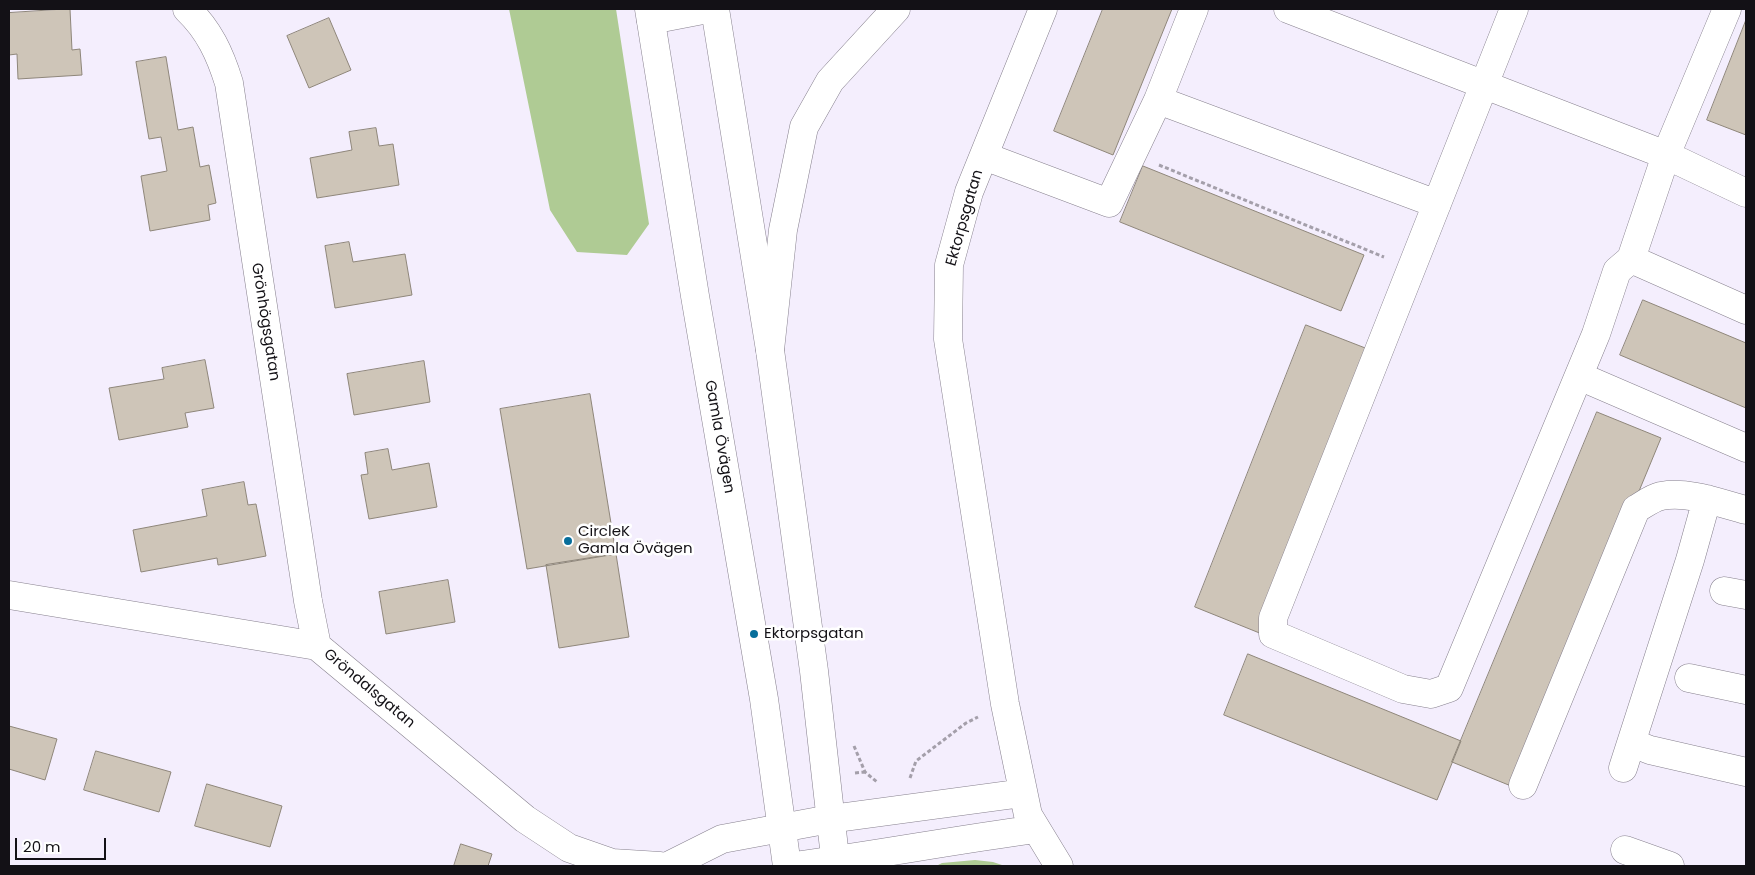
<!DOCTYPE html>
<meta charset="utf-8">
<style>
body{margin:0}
#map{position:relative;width:1755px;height:875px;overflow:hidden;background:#f4eefd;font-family:Poppins,sans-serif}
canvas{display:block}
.frame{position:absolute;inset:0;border:10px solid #131116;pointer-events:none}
.scale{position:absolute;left:15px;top:838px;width:91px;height:22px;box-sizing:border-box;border:2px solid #131116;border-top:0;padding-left:6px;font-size:15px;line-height:18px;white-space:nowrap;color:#131116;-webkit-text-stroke:4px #fff;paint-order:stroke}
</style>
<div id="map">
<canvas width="1755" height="875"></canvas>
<div class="frame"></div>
<div class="scale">20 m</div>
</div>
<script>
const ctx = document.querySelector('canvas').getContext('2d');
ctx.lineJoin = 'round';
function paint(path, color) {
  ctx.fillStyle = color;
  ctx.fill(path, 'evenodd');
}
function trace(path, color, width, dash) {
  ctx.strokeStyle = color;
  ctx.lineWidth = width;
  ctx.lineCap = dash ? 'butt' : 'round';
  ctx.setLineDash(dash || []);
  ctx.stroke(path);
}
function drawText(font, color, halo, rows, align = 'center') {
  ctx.font = font + ' Poppins,sans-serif';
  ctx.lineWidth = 5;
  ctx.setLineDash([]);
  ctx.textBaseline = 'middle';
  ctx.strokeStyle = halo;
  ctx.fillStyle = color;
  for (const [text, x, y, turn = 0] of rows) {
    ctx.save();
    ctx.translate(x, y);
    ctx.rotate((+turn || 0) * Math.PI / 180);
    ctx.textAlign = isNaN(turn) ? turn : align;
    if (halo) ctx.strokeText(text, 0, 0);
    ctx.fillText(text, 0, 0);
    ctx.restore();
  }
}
paint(new Path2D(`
 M509,9H616L649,224L627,255L577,252L550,210Z
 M975,860L993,862L1005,866H936L942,863Z`), '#afcb94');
const building = new Path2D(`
 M70,9L72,50L80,49L82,75L18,79L17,54L9,55V13Z
 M1103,9H1172L1113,155L1054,131Z
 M329,18L351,70L309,88L287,36Z
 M1746,20V135L1707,120Z
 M166,57L178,130L193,127L200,167L209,165L216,203L208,205L210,220L150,231L141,176L167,171L161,137L149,139L136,62Z
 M376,128L379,146L393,144L399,185L317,198L310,158L352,150L349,132Z
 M1143,166L1364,255L1341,311L1120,222Z
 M349,242L353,262L405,254L412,295L335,308L325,246Z
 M1643,300L1746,343V408L1620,355Z
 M1306,325L1373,351L1262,634L1195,607Z
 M205,360L214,408L185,413L188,427L119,440L109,388L164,379L162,368Z
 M424,361L430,402L354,415L347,374Z
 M590,394L616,554L527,569L500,409Z
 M1597,412L1661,438L1516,788L1452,762Z
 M388,449L392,470L429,463L437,507L369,519L361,475L368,474L365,453Z
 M244,482L248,505L256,504L266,556L218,565L217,558L141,572L133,530L207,516L202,490Z
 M616,554L629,637L559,648L546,565Z
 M448,580L455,622L386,634L379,592Z
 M1248,654L1461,741L1437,800L1224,715Z
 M9,726L57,739L45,780L9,769Z
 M96,751L171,772L159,812L84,790Z
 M207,784L282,806L270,847L195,826Z
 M461,844L492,854L488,866H454Z`);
paint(building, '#cec5b8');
trace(building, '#8e867a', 1);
const minor = new Path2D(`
 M187,9C209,30 220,54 229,83L308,601L317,646
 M1043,9L969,192L949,265L948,339L1005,704L1028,815L1059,866
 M1288,9L1666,155L1746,193
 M1514,9L1273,618V634L1403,689L1431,694L1449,688L1596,334L1617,271L1631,259L1666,155L1727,9
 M1158,100L1437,204
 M984,156L1109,203L1158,100L1194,9
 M1631,259L1746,310
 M1579,376L1746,448
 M1724,591L1746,595
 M9,595L317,646L525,819L569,848L612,863L660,866
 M1689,678L1746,690
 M1632,743L1650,750L1746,772
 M1623,768L1690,560L1707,499
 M1523,785L1636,509C1643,505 1652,498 1661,496C1689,491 1719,503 1746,510
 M1625,850L1670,866
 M668,866L722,839L830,819L1023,793
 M794,866C875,855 955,840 1036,829`);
const major = new Path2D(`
 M649,9L695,296L764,699L787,866
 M715,9L770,350L814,671L836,866`);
const highway = new Path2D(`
 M651,20L708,9
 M770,350L783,230L804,127L830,81L896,9`);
trace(minor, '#87818e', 29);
trace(major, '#87818e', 29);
trace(highway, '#87818e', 29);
trace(new Path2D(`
 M1159,165L1384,257
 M854,746L865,772L877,782
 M855,773L865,772
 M910,778L916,761L966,723L978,717`), '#a49faa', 3, [4, 2.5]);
trace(minor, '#fff', 28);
trace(major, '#fff', 28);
trace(highway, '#fff', 28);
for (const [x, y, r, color] of [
 [568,541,5,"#076e9b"],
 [754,634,5,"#076e9b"]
]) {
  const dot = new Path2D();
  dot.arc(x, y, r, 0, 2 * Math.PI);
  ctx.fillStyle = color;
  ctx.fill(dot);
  trace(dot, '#fff', 2);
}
drawText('15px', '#131116', '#fff', [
 ["Ektorpsgatan",965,218,-74],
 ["Grönhögsgatan",265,322,81],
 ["Gamla Övägen",719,437,80],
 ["Gröndalsgatan",369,689,40]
]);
drawText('15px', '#131116', '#fff', [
 ["CircleK",578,532],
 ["Gamla Övägen",578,549],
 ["Ektorpsgatan",764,634]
], 'left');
</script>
